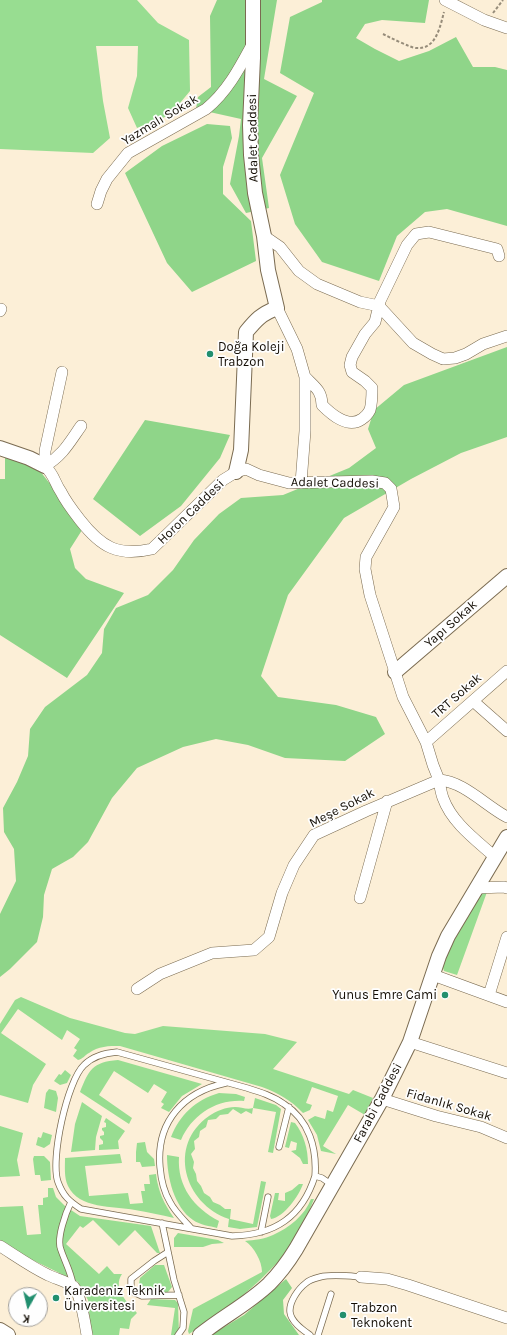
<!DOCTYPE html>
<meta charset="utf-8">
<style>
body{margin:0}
#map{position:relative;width:507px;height:1335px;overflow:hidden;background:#fcefd7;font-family:Karla,sans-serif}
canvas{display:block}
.north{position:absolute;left:8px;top:1287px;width:40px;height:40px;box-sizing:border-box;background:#fefefe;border:1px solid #a09e9a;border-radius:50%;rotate:188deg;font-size:11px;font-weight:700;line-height:16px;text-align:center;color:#130d04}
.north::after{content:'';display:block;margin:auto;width:14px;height:18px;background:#218f6f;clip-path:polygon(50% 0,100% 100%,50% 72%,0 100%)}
</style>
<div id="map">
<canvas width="507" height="1335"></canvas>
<div class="north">K</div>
</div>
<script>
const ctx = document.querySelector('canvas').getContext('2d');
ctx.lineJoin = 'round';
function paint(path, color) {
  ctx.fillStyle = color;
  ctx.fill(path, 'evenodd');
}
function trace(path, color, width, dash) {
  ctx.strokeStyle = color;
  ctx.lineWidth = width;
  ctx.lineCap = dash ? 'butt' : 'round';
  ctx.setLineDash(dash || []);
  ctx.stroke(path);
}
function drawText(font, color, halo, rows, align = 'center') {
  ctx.font = font + ' Karla,sans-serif';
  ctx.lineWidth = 3.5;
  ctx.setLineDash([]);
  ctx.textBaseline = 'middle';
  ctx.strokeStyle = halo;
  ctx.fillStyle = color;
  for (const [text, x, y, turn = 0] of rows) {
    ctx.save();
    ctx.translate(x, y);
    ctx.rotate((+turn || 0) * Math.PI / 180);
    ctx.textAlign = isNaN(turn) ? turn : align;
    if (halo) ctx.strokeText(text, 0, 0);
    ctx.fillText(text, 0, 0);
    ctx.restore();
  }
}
paint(new Path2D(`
 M0,0H137L158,23L189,40L190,91L170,115L137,128L128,108L137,76L138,46H96L103,101L110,138L93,153L0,149Z
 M479,891L487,892L457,975L444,971L441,962Z
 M21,997L70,1018L125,1033L135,1034L163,1026L265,1034L297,1042L273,1069L349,1094L353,1090L373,1098L365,1115L348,1105L323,1146L336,1154L321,1151L317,1135L308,1120L315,1116L325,1119L327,1110L333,1112L338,1096L312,1087L306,1103L312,1105L310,1110L303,1113C291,1100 278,1093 262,1087L120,1046C109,1046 98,1046 89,1053C85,1055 83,1059 78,1060L73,1056L77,1050L74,1048L80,1039L67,1030L62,1040L18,1009L1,1033L46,1064L33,1085L28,1103L0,1095V1024L15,1000Z
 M118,1060L202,1084L182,1096L169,1112L161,1108L164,1104L161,1102L167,1092L154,1084L148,1093L114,1071L99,1095L132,1118L129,1124L80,1092C89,1070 92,1062 118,1060Z
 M65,1070L71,1075L67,1083L60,1085L54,1081L59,1074L61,1075Z
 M49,1089L56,1091L58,1098L56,1112L44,1108L46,1093Z
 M219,1093L236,1094L245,1097L244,1101C216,1099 192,1115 181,1140L171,1137C180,1115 195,1100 219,1093Z
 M255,1098L276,1105L281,1109L273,1153L268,1152L276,1112L253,1108L252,1114L246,1111L241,1114L233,1109L228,1114L220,1115L216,1119L208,1120L206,1127L200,1131L199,1137L194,1141L195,1149L191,1154L194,1162L193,1168L196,1174L197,1181L201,1186L204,1193L210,1197L213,1202L220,1205L225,1209H231L230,1219L253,1224L261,1181L266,1182L257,1227L240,1229L228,1227L229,1219C184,1204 167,1145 209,1116C216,1111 226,1107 235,1107C241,1107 247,1110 253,1108Z
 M82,1102L102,1116L96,1137L95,1150L71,1152L75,1124Z
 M106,1118L125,1131L118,1141L119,1149L99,1150V1145L103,1144V1141L100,1138V1136L104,1135V1132L102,1130V1128L106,1127V1123L104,1122Z
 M291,1122L295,1123C304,1135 308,1149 308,1164H303L300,1158L291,1151L296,1150L297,1143L291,1141L289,1148L285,1147Z
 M0,1126L23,1133L17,1160L20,1176L0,1177Z
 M43,1132L52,1135L50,1144L44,1148L36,1145L38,1137L41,1138Z
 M145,1142L147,1152L154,1159L155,1166L142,1167L140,1162H136V1152L137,1143Z
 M120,1154L122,1163L85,1166L89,1196L128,1193L130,1204L143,1203L141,1191H145L144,1184H150L149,1175L156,1174C158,1191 164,1204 174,1218C161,1215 148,1212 135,1210C113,1206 79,1209 68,1186C64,1178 65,1167 65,1158Z
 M167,1155L179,1157C177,1186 194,1208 219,1221L217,1228C210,1226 200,1225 193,1220C174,1207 167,1177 167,1155Z
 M34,1156H44L50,1162L51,1180L41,1181L40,1175H35L33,1159Z
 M299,1184H303C299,1196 284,1217 271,1219L270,1216L275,1193H279L278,1200L285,1201V1193L292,1190Z
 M48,1188H53L56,1197L65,1206L80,1216L151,1226L160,1253H157L135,1230L119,1246L93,1220L83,1228L80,1226L66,1244L99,1274L107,1266L114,1274H122C112,1289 128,1303 137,1313L131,1319L129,1329L120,1328L119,1335H91L88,1300L78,1282L20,1254L0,1240V1207L23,1206L27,1235L41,1234L38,1205H43V1198L48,1197Z
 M311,1199H314L306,1219L284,1256L259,1281L231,1306L189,1334L188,1331L193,1309L262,1272C262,1261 254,1247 245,1241C254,1240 265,1239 273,1235C289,1228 305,1215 311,1199Z
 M178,1233L218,1240L224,1243L212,1244L203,1247H174V1238Z
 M155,1265H164L172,1287L168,1292L148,1293L142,1291L139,1284L140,1278Z
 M151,1299L175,1300L178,1303L179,1335H171L175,1308L147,1305Z`), '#98dd91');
paint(new Path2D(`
 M217,0H277L264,79L297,96L262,158L269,208L246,213L230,184L239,136L241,119L196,109L198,97L211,87L210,16Z
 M322,0H429L425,23L382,20L365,24L356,38L375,49L399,61L429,51L456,37L473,67H495L507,70V226L447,209L425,212L397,236L379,281L322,262L295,224L280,175L314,93L280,73L290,17L322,2Z
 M207,124L230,126L232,138L223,167V194L251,221L256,261L192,292L167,263L125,173L162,146Z
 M507,347V437L461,453L411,479L344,518L288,595L261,676L278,697L336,705L376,717L385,734L345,761L285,758L248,745L216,739L183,747L137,768L112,798L88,842L73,857L52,869L44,895L43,917L37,942L10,969L0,977V914L16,881L14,849L4,832L3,808L17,782L28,756L30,729L45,707L87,675L102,653L104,629L116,608L148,595L173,570L194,540L219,514L241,498L283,495L349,468L376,448L368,429L374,410L404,385Z
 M145,420L230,435L220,458L181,506L140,536L93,499Z
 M5,457L36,466L84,527L70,549L75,568L86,579L124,593L67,678L0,635V479H5Z
 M286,1279L292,1288L283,1300L284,1314L299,1335H211L244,1315Z`), '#8fd589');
const service = new Path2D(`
 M279,1147L289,1107
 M315,1176C302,1217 275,1235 232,1236L81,1209C69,1201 63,1196 58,1182C50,1160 67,1081 84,1065C93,1056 105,1053 117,1052L247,1088C260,1092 273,1096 284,1104C309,1120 317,1148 315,1176L322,1178L332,1185
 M71,1202C66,1212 56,1239 61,1250C65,1262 71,1272 73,1285
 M162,1223L174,1280L184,1312L183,1328L178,1335
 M191,1228C184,1220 175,1212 170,1202C164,1192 161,1179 160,1167C156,1122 183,1092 226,1083
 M261,1232L268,1197
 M168,1252L154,1261L131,1279V1286L133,1292L142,1296L179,1295
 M310,1335C303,1330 291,1322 290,1312C289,1302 298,1289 306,1283C309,1280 316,1278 320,1277C332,1274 349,1276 361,1277
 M318,1335L331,1294`);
const minor = new Path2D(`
 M445,0L484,20L507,28
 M97,204L101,191L107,179L128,153L206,109C228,91 240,67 253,43
 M264,236L280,247L299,271L317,284L360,302L379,306L413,343L432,354L443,359L455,358L466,354L483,344L507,336
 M277,308L297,349L305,377V431L301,483
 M0,311L1,309
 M305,377C315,387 322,391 322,405C332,415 348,429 362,419C365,417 368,414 370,410C372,403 372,395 372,388L365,381L352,372L350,365L352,357L365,334L375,322L380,301L407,245L416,234L429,232L497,249L499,256
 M45,466C55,476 54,482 61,492C66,502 73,511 80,520C101,547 118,557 152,549L223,480L236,472L246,469L259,475L289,483L372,481L385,483L391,489L394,507L366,557L365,569L370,595L395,672L403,697L426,742L433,765L439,780C463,781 486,806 507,817
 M45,466V451L62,372
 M45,466C63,455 69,443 81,426
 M473,701L507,731
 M426,742L507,671
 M477,888L504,887L507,888
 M360,898L387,801
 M433,975L507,1002
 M137,989L160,974L212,953L254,950L269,937L282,893L294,865L314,835L366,811L439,780C440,786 441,793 443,798C452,823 476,840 495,857
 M489,995L507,937
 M410,1042L507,1073
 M382,1099L436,1116L481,1127L507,1138
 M0,1246C16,1256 31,1267 48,1275C56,1279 67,1281 74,1287C81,1295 85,1324 87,1335
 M361,1277L387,1279L408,1285L507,1318`);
const tertiary = new Path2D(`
 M0,448L29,458L45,466
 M236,472L241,450L246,332C256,320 261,314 277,308L268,270L264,236L255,193L251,155L250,125L253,58V0
 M395,672L507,576
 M0,1330L8,1335
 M200,1335C222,1317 248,1304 269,1284C280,1273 288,1262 296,1249L382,1099L410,1042L439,956L448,936L507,837`);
trace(service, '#7a6b51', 7);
trace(minor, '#7a6b51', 12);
trace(tertiary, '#7a6b51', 16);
trace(new Path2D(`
 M493,13L503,0
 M383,34C389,37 411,48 416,48C436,50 440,27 444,12`), '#968c7a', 2, [3, 2]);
trace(service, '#fff', 5.5);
trace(minor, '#fff', 11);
trace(tertiary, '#fff', 14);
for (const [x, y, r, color] of [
 [210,354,4,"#218f6f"],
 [445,995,4,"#218f6f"],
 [56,1298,4,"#218f6f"],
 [343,1315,4,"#218f6f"]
]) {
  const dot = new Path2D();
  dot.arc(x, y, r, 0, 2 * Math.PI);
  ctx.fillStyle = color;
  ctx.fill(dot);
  trace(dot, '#fefefe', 1.5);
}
drawText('13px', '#130d04', '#fefefe', [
 ["Yazmalı Sokak",160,120,-31],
 ["Adalet Caddesi",253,138,-91],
 ["Adalet Caddesi",335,483,1],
 ["Horon Caddesi",191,512,-44],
 ["Yapı Sokak",451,624,-41],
 ["TRT Sokak",457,696,-41],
 ["Meşe Sokak",342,808,-27],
 ["Farabi Caddesi",378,1103,-62],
 ["Fidanlık Sokak",449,1105,16]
]);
drawText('13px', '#130d04', '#fefefe', [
 ["Doğa Koleji",218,347],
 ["Trabzon",218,362],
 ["Yunus Emre Cami",437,995,"right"],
 ["Karadeniz Teknik",64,1291],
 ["Üniversitesi",64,1306],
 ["Trabzon",351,1308],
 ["Teknokent",351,1323]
], 'left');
</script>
